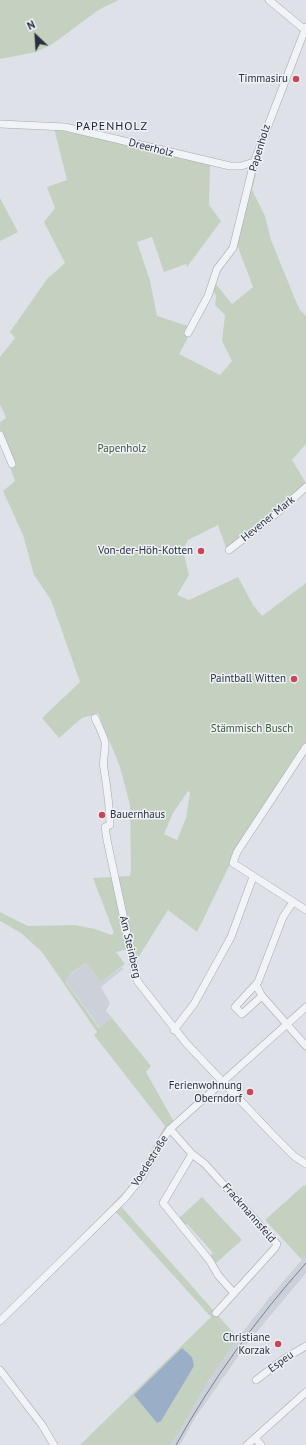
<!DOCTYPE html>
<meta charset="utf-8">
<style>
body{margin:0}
#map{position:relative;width:306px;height:1445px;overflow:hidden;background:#dee2e8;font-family:"PT Sans",sans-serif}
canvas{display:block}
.north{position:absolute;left:16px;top:16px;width:40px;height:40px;-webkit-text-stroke:3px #eef1f5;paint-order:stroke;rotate:335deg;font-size:11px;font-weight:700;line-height:16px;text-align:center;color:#28303e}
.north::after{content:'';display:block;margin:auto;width:14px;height:18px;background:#28303e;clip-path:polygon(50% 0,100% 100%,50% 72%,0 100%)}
</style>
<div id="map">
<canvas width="306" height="1445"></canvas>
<div class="north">N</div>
</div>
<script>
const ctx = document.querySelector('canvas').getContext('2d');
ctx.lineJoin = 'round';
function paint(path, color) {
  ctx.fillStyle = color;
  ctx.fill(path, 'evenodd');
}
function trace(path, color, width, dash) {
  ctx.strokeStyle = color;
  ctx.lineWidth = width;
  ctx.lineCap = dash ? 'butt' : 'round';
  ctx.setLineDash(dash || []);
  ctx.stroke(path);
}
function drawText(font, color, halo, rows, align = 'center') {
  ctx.font = font + ' "PT Sans",sans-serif';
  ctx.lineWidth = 3;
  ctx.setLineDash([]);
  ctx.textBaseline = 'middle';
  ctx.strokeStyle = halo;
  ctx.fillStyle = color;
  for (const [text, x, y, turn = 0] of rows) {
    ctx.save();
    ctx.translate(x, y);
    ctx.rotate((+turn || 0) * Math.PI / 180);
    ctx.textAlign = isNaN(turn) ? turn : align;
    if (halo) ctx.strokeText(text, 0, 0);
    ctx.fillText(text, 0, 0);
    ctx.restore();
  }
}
paint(new Path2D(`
 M86,963L101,982L122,967L123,969L101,987L110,1003L106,1011L112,1018L100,1028L64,979Z
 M306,1255V1273L246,1345L195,1418L180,1445H171L209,1380L238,1338L269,1298Z`), '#ccd1d9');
paint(new Path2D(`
 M0,0H119L100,9L51,45L36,52L0,59Z
 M54,128L210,164L209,205L221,221L187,267L186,264L164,272L152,237L137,242L150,281L157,316L188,326L190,334L179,354L220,375L232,361L222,341L225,315L215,305L216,296L212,288L215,283L232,304L253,287L236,242L254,172L256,174L252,190L265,216L271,240L295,299L300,310L306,316V444L292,460L306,483V493L228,553L218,525L188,540L183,550L189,575L177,595L189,600L238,577L253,605L262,616L306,583V744L235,854L197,932L168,910L136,961L133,948L116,952L125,964L101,982L86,963L71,973L65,981L99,1028L112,1018L151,1066L146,1072L174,1122L133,1185L118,1203L238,1338L209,1380L171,1445H80L211,1317L116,1212L0,1326V1317L55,1264L125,1191L139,1173L165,1126L94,1035L97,1032L42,952L21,933L0,921V912L28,926L75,925L95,929L111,935L114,933L93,878L130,876L131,869L130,805L120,767L98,713L82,718L59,738L42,718L80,682L51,600L34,575L23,535L3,491L15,481L0,439V422L6,418L0,404V357L15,338L10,332L47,279L65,263L44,222L55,208L47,187L67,180ZM188,791L190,793L186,818L177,840L164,834L173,813Z
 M0,198L18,232L0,241Z
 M304,1185L306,1186V1255L302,1260L265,1220Z
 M202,1197L242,1240L216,1263L210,1256L213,1253L187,1224L184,1226L178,1219Z`), '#c4d1c0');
paint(new Path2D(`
 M182,1348L192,1357L194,1366L161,1421L157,1423L134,1395Z`), '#9aafc7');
const minor = new Path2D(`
 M269,0L305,30
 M0,124L65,127L230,166H241L254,162
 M188,333L208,296L217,269L233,248L254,162L306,27
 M0,435L12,464
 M229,550L278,512L306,487
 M95,718C98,725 103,734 105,742C106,751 102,760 104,769C107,788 110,806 110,825L105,827L107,840L134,966V973L138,982L186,1043L272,1134L294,1156L306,1164
 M306,747L237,852L233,863L306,910
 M256,985L262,996L306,1046
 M262,996L242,1014L235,1007L258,982L283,917L293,902
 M174,1030L194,1004L231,937L253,877
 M170,1129L192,1154
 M216,1313L275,1248L277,1244L205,1164L192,1154L163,1203L210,1261L218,1275L233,1292
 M0,1321L124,1199L142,1177L162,1140L170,1129L306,1007
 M0,1370L42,1425L54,1445
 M256,1380L284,1359L306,1346
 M255,1438L261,1445
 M247,1445L306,1392`);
trace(minor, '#a4a9b2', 8);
trace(minor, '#f1f3f6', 7);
trace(new Path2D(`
 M176,1445C212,1380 257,1318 306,1263`), '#788191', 1);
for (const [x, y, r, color] of [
 [296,79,4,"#cc4457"],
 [201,551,4,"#cc4457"],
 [294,679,4,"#cc4457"],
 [102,815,4,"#cc4457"],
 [250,1092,4,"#cc4457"],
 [278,1344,4,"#cc4457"]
]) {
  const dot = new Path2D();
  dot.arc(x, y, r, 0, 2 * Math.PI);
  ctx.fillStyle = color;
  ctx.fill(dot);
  trace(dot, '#eef1f5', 1.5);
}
drawText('11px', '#28303e', '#eef1f5', [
 ["Timmasiru",288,79],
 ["Von-der-Höh-Kotten",193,551],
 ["Paintball Witten",286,679],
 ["Bauernhaus",110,815,"left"],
 ["Ferienwohnung",242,1086],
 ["Oberndorf",242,1099],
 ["Christiane",270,1338],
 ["Korzak",270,1351]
], 'right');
drawText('11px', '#28303e', '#eef1f5', [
 ["Dreerholz",151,148,14],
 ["Papenholz",260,148,-73],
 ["Hevener Mark",268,519,-39],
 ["Am Steinberg",130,947,77],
 ["Voedestraße",150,1161,-58],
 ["Frackmannsfeld",249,1213,49],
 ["Espeu",281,1362,-36]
]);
drawText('11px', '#3c5a35', '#eef1f5', [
 ["Papenholz",122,449],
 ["Stämmisch Busch",252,729]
]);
ctx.letterSpacing = '1px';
drawText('12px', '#1a212f', '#eef1f5', [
 ["PAPENHOLZ",112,127]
]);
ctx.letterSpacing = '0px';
</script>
